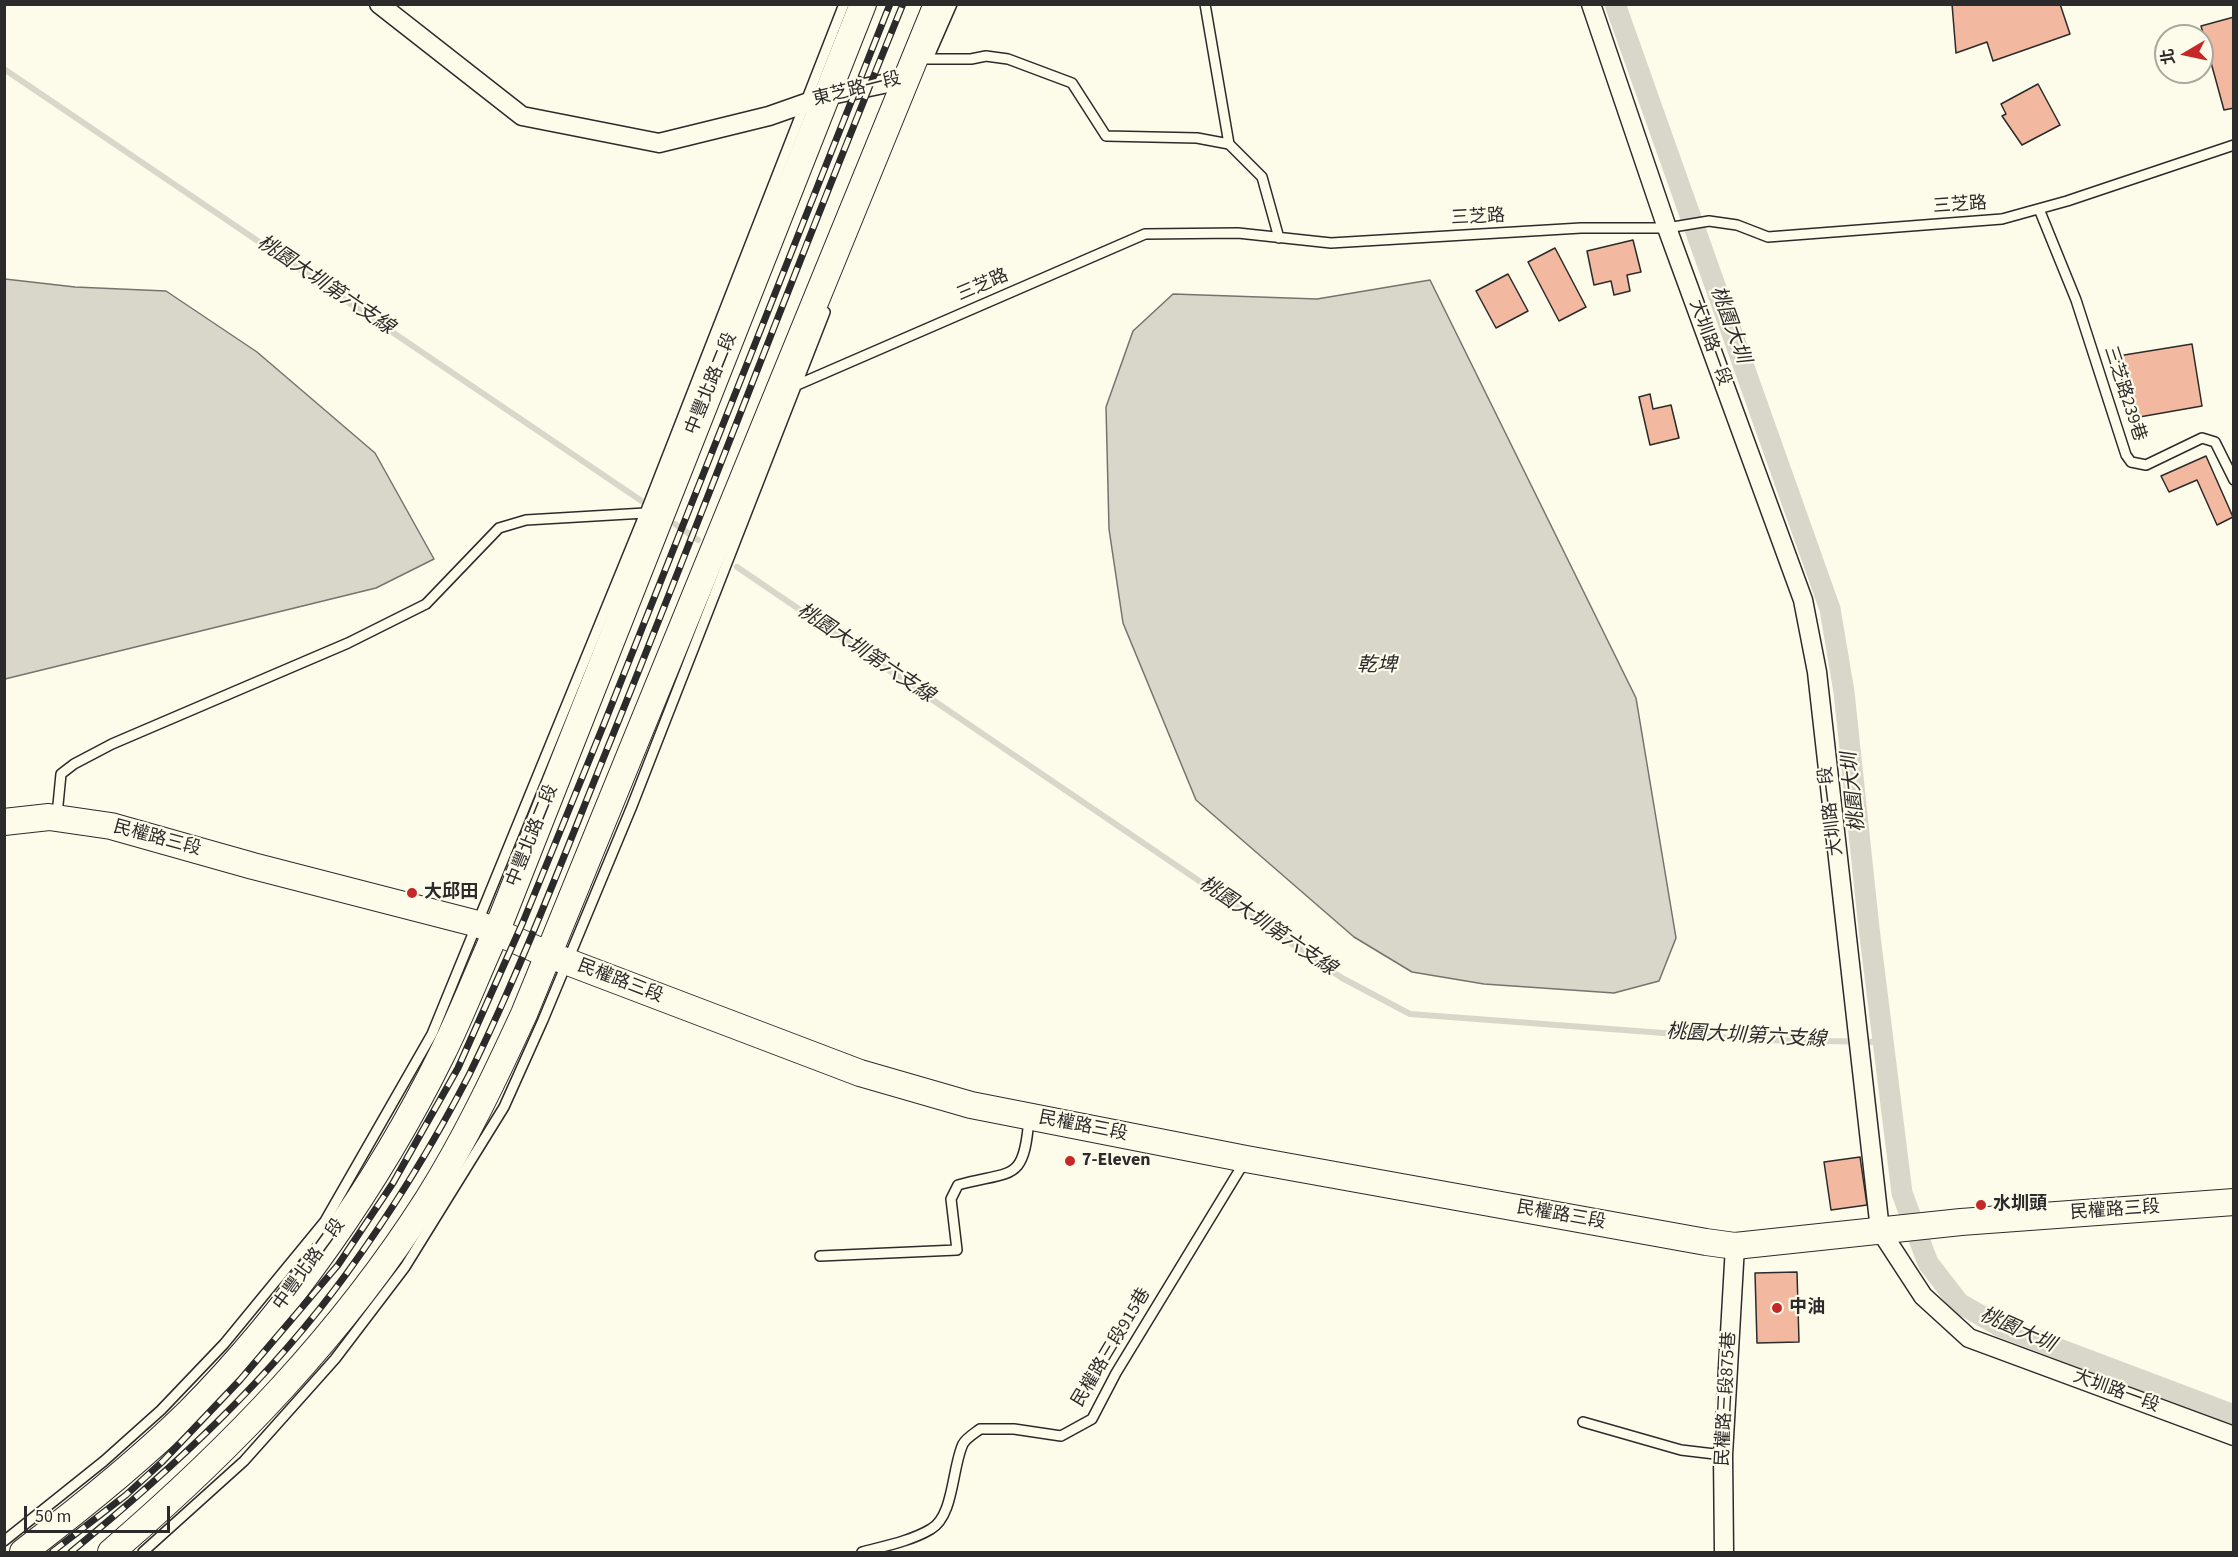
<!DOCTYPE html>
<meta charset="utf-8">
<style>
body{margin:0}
#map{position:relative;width:2238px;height:1557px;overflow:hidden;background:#fdfbea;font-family:"Source Sans 3","Noto Sans TC",sans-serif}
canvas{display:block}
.frame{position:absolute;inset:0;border:6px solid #2b2b2b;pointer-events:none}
.north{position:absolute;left:2154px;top:24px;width:60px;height:60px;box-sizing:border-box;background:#fdfbea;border:2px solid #a9a89e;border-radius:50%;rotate:261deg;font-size:16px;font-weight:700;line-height:24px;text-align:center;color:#2b2b2b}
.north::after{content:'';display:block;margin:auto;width:21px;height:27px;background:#c62828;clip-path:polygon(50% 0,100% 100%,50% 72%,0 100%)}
.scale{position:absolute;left:24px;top:1506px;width:146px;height:27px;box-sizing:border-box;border:3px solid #2b2b2b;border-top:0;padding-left:8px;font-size:18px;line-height:21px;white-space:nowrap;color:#2b2b2b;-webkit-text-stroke:4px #fdfbea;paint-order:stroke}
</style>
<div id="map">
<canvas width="2238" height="1557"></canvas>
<div class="frame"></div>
<div class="north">北</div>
<div class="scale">50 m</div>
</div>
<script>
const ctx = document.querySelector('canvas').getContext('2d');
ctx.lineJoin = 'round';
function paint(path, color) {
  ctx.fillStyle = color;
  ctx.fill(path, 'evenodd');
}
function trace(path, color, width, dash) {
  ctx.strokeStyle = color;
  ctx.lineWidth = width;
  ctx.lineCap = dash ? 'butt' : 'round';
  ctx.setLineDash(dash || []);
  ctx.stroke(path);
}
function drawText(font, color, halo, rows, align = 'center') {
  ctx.font = font + ' "Source Sans 3","Noto Sans TC",sans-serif';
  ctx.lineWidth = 4.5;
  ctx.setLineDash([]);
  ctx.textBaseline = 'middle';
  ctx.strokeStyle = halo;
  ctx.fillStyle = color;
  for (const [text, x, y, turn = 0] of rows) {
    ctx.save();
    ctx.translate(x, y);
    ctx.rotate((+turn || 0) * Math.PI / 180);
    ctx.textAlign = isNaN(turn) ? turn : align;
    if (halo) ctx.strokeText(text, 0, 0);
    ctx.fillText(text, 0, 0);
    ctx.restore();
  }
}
const water = new Path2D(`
 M5,279L75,287L166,291L257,352L375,453L434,559L376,588L5,679Z
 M1430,280L1636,698L1676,938L1659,981L1614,993L1484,984L1412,972L1354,937L1196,800L1123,623L1109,529L1106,407L1133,331L1173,294L1317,299Z`);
paint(water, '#d8d7c9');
trace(water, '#74746e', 1.5);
trace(new Path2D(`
 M4,69L646,504
 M675,524L698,540
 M737,567L1342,978L1410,1014L1757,1040L1883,1042`), '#d8d7c9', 6);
trace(new Path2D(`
 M1615,4L1830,609L1844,692L1869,928L1902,1193L1928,1263L1959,1303L2001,1327L2234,1415`), '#d8d7c9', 21);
const building = new Path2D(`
 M1952,4H2060L2070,34L1993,61L1987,42L1956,53Z
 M2234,17V108L2224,110L2201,26Z
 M2038,84L2060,125L2022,145L2002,116L2006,114L2001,104Z
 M1633,240L1641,272L1627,275L1630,291L1614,295L1611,281L1594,285L1587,251Z
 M1555,248L1586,307L1559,321L1528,262Z
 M1508,274L1528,311L1496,328L1476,291Z
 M2192,344L2202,406L2128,419L2118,356Z
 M1650,394L1653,409L1671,405L1679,438L1650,445L1639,397Z
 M2206,456L2233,517L2217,525L2197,480L2169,492L2161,476Z
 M1860,1157L1867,1205L1831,1210L1824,1162Z
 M1797,1272L1799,1342L1757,1343L1755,1273Z`);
paint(building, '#f2b8a0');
trace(building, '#2b2b2b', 1.5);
const lane = new Path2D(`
 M1205,4L1229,144
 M931,52L952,4
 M928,59H971L986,56L1008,59L1072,83L1106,136L1197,138L1229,144L1262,177L1279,238
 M2039,209L2076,300L2126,455L2131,462L2146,465L2202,438L2215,442L2234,480
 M797,385L1145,234L1238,233L1331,243L1581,228H1667L1709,221L1737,225L1768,237L2002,219L2067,201L2234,145
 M57,815L61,774L74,764L112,744L348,643L426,604L499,528L526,520L645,513
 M820,1256L957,1250L951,1199L958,1185C1013,1170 1024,1183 1029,1118
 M1583,1422L1681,1450L1723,1455
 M4,1541L104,1461L161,1410L224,1344L325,1221L432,1034L645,513L844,4
 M143,1552L244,1461L335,1359L405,1267L504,1107L543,1020L632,806L825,312
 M862,1552C885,1546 911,1541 931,1529C954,1516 952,1467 963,1444C966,1438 975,1433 980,1429H1014L1061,1436L1092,1419L1116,1373L1245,1161`);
const street = new Path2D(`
 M379,4L522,116L659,143L769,116L826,96L907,79L911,75
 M1591,4L1667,228L1803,600L1817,672L1880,1230L1923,1296L1969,1338L2234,1436
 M1724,1552L1723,1455L1735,1246`);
const secondary = new Path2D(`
 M4,822L49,817L111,826L253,866L478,924L547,954L860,1073L971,1105L1246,1159L1706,1242L1735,1246L1961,1222L2234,1202
 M23,1552C81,1508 137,1463 189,1412C289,1311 379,1182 442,1054C462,1014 478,971 497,930L863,4
 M111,1552C232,1448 342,1334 428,1199C465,1140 495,1077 524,1014L937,4`);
trace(lane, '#2b2b2b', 12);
trace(street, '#2b2b2b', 21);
trace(secondary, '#2b2b2b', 28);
trace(new Path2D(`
 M4,126V154`), '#6a6964', 4, [4.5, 3]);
trace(lane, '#fdfbea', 9);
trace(street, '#fdfbea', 18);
trace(secondary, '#fdfbea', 26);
const rail = new Path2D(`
 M52,1552L126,1495L162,1462L240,1380L338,1265L393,1183L458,1068L523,922L604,724L890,4
 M71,1552C172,1469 269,1380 347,1273C392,1211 434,1143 469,1075C523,965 566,850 612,737C711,493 803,248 903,4`);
trace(rail, '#2b2b2b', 7);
trace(rail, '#fdfbea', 4.5, [14]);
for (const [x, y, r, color] of [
 [412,893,6,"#c62828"],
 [1070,1161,6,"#c62828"],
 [1981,1205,6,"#c62828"],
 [1777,1308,6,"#c62828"]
]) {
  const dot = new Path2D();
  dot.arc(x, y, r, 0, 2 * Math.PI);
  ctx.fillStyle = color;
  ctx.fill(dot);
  trace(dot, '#fdfbea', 2);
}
drawText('18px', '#2b2b2b', '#fdfbea', [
 ["東芝路一段",857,90,-14],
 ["三芝路",1960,206,-4],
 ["三芝路",1478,218,-3],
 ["三芝路",983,286,-23],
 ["大圳路一段",1709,343,70],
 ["中豐北路二段",712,384,-68],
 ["三芝路239巷",2124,394,72],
 ["大圳路一段",1832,811,-97],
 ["中豐北路二段",533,836,-68],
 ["民權路三段",157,839,15],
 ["民權路三段",620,982,21],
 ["民權路三段",1083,1127,11],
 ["民權路三段",2115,1211,-4],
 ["民權路三段",1561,1216,10],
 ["中豐北路二段",310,1265,-54],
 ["民權路三段915巷",1112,1348,-59],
 ["大圳路一段",2116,1392,20],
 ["民權路三段875巷",1727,1399,-87]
]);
drawText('bold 18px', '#2b2b2b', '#fdfbea', [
 ["大邱田",424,893],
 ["7-Eleven",1082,1161],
 ["水圳頭",1993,1205],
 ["中油",1789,1308]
], 'left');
drawText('italic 20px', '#2b2b2b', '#fdfbea', [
 ["桃園大圳第六支線",325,286,34],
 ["桃園大圳",1729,325,70],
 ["桃園大圳第六支線",865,654,34],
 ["乾埤",1377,667],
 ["桃園大圳",1855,792,-96],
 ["桃園大圳第六支線",1267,927,34],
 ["桃園大圳第六支線",1746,1037,3],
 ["桃園大圳",2017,1331,24]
]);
</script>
